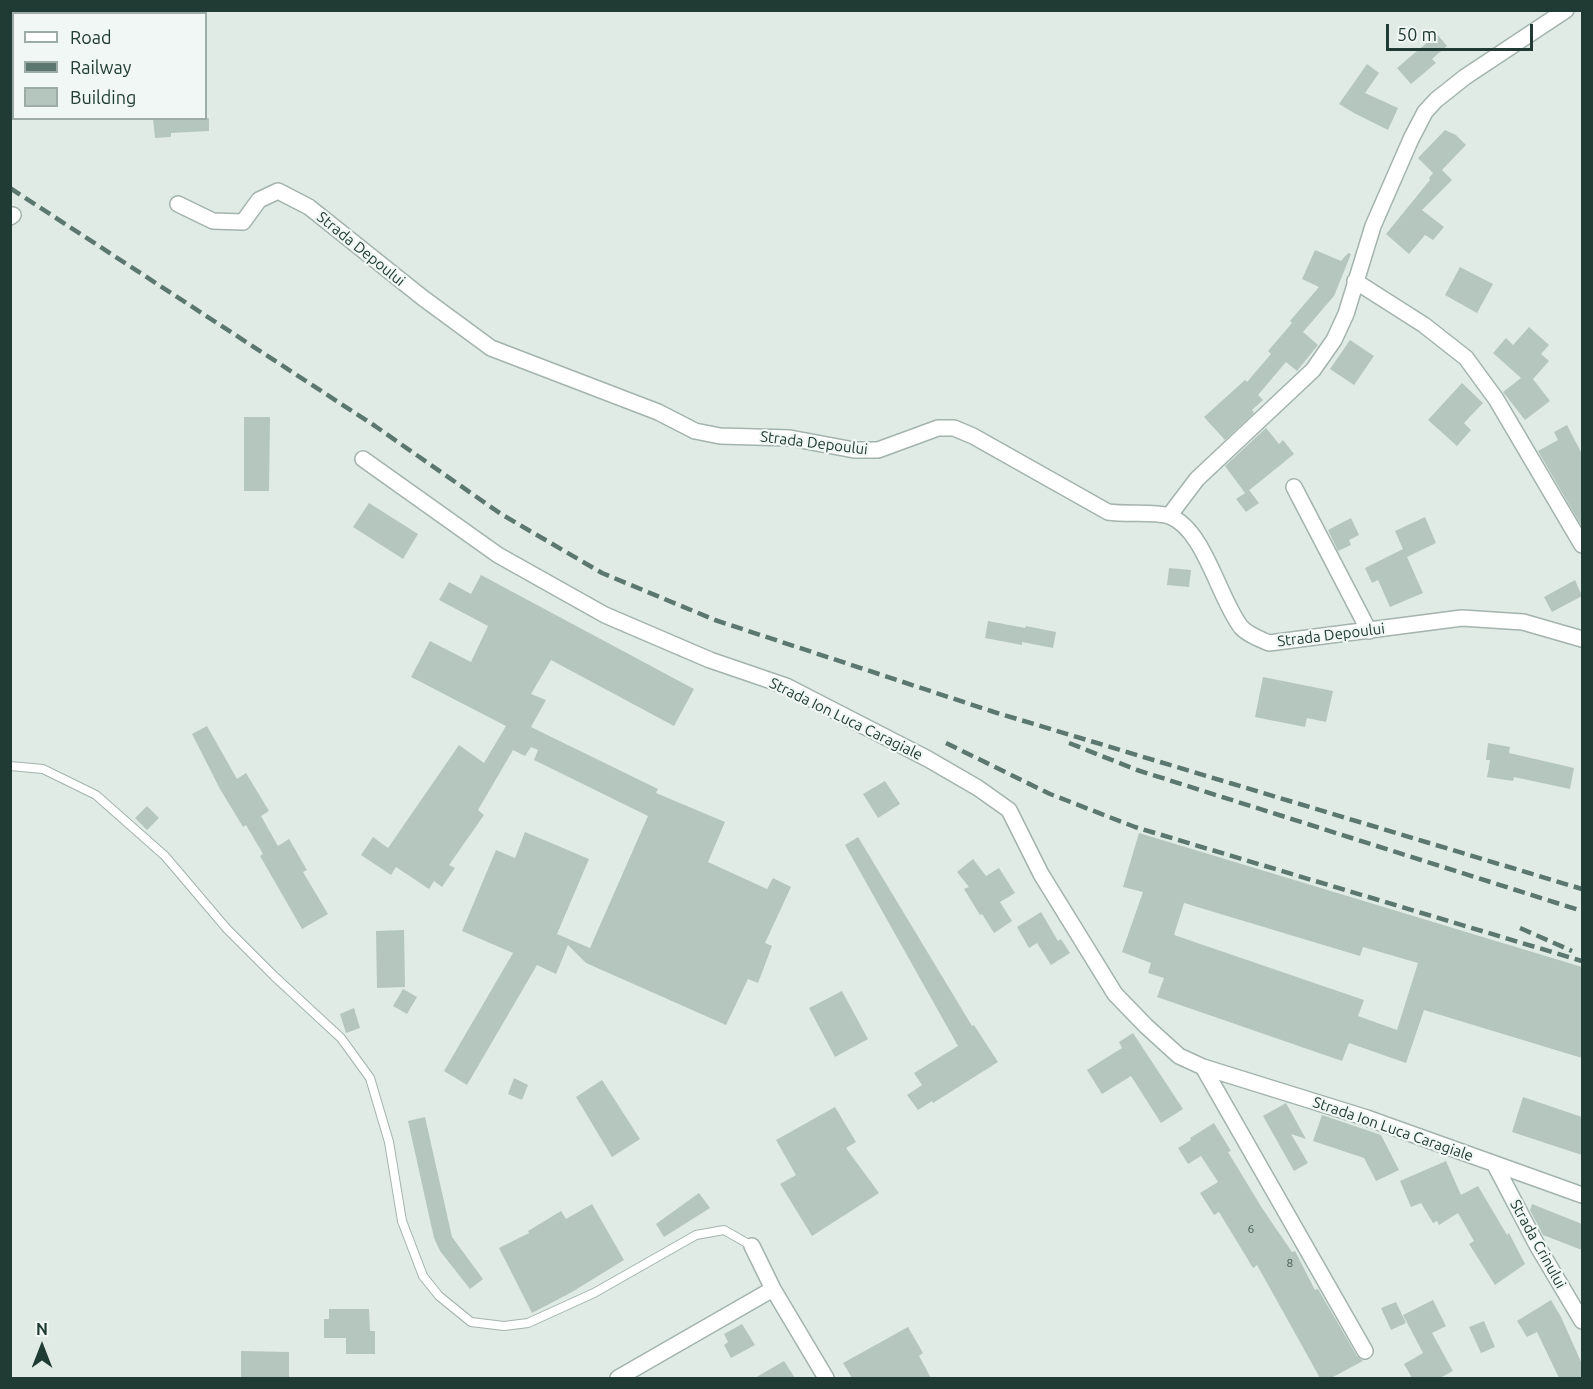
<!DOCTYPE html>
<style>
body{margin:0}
#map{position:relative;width:1593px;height:1389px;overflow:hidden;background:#e0ebe6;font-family:Ubuntu,sans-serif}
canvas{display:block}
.frame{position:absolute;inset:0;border:12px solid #203b33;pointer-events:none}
.legend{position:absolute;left:12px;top:12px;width:195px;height:108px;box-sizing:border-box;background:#f0f7f4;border:2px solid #9daca7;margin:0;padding:8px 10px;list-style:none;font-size:18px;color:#203b33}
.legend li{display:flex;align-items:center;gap:12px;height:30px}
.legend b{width:30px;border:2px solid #9daca7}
.north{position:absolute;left:12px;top:1317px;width:60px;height:60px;-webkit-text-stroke:4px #f0f7f4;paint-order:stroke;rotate:0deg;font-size:16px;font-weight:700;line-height:24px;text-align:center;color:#203b33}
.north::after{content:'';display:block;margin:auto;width:21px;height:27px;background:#203b33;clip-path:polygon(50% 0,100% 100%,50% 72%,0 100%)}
.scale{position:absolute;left:1386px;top:24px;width:147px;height:27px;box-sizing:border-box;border:3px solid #203b33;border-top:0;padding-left:8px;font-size:18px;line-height:21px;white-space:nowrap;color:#203b33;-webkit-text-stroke:4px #f0f7f4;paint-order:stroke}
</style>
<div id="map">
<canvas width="1593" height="1389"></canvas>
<div class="frame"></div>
<ul class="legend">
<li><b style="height:8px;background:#fff"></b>Road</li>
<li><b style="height:8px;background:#5b776f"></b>Railway</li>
<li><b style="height:16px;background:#b5c6be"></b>Building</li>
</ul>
<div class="north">N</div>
<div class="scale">50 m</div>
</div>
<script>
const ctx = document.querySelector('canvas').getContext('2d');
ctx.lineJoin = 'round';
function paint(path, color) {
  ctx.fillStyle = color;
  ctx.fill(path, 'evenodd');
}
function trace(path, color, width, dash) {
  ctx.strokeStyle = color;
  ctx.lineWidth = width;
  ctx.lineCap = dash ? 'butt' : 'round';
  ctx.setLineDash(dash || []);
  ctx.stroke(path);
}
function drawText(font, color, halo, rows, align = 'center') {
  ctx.font = font + ' Ubuntu,sans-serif';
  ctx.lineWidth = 4.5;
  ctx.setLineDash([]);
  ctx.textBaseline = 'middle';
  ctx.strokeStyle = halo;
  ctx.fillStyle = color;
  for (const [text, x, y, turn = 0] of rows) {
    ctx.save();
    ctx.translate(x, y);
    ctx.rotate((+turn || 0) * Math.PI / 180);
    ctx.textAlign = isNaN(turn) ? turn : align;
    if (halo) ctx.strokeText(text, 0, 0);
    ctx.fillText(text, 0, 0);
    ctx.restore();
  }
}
paint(new Path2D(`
 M1437,34L1447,46L1432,59L1436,63L1411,84L1397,68Z
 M1367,64L1379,73L1365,93L1398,108L1388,130L1354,113L1339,104Z
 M153,118H209V131L171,133V137L155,138Z
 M1445,130L1456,135L1466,145L1442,170L1452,180L1422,210L1444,227L1433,240L1425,235L1409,254L1386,234L1430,180L1429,178L1433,173L1418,158Z
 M1315,250L1341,261L1348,253L1351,254L1334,296L1303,332L1318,345L1297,371L1286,362L1258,395L1263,400L1252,410L1254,413L1225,440L1204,417L1245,380L1247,382L1271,354L1268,351L1292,323L1290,321L1319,287L1302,279Z
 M1460,267L1493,284L1477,313L1445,295Z
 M1529,327L1549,345L1541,354L1549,361L1533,379L1550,401L1525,420L1503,392L1521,378L1493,353L1506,338L1513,345Z
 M1350,340L1374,356L1354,385L1330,369Z
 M1462,383L1483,403L1464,423L1471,430L1457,446L1428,420Z
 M244,417H270L269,491H244Z
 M1567,425L1582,454V527L1538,451L1558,440L1554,432Z
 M1266,428L1279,444L1283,440L1294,454L1247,492L1249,490L1259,503L1246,512L1236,499L1245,493L1225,466Z
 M369,503L418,534L403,559L353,527Z
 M1425,517L1436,543L1407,557L1423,593L1390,607L1378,580L1372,583L1365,568L1403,549L1395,531Z
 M1351,518L1359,535L1349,540L1351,545L1338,551L1328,530Z
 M1169,568L1191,570L1189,587L1167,585Z
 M481,575L694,689L674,726L551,660L531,694L546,700L531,727L658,789L656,793L725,822L708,862L767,889L773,878L791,887L765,943L772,946L758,983L748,979L726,1025L586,963L568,945L556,974L537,965L467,1085L444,1071L513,953L462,931L496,850L515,858L525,832L589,859L557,934L590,948L648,816L534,760L538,750L531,747L525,756L513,750L478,810L484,815L449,865L455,868L442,887L434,881L429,889L396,867L391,875L361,855L373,837L388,848L459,745L484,763L506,726L411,677L430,641L471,662L488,626L439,600L449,582L471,594Z
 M1575,580L1582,596L1552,612L1544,597Z
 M988,621L1025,628L1026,626L1056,632L1053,648L1022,642V645L985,638Z
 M1263,677L1333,691L1326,722L1307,718L1305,727L1255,717Z
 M207,726L237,779L246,773L269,811L261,816L278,846L289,839L307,870L303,872L328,914L302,929L260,856L263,854L246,825L243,827L220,789L192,734Z
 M1488,743L1510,747L1509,753L1574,768L1570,789L1514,777L1513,781L1487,777L1490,760H1486Z
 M885,781L900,804L878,818L863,794Z
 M147,806L159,818L147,830L135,818Z
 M1139,833L1582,967V1058L1424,1010L1406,1063L1349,1043L1342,1061L1157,997L1164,978L1148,973L1151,963L1122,952L1143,892L1123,887ZM1184,903L1360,956L1363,947L1418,963L1397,1030L1358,1016L1364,1000L1174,935Z
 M858,837L972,1026L974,1025L998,1062L933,1103L932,1101L918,1110L907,1095L922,1085L914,1073L958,1046L845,845Z
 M973,859L986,876L999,868L1015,893L1000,902L1012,921L994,933L982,914L980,915L964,889L969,887L957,872Z
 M1041,912L1058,941L1061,939L1070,953L1051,965L1037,943L1029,948L1017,927Z
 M404,930L405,987L377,988L376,931Z
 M403,989L417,997L407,1014L393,1006Z
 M842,991L868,1039L835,1057L809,1008Z
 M354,1008L360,1028L346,1033L340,1014Z
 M1133,1033L1183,1109L1161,1123L1131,1076L1102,1094L1087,1070L1122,1048L1119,1042Z
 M514,1078L528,1085L522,1100L508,1094Z
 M602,1080L640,1139L612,1157L576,1097Z
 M1523,1097L1582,1117V1155L1512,1132Z
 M1286,1103L1306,1139L1291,1134L1308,1163L1294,1171L1263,1116Z
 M835,1107L856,1142L846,1148L879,1193L812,1236L780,1184L796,1175L776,1140Z
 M1322,1115L1381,1135L1399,1170L1376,1181L1364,1158L1313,1141Z
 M425,1117L452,1237L483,1279L470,1289L440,1251L434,1238L408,1121Z
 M1214,1123L1231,1151L1228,1152L1262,1208L1292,1252L1295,1251L1315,1290L1318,1289L1357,1356L1363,1361L1331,1378H1320L1257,1265L1253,1268L1219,1212L1214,1215L1200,1193L1218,1182L1201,1156L1188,1164L1178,1148L1191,1140L1190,1138Z
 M1446,1161L1461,1195L1478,1186L1507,1235L1509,1233L1525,1264L1495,1285L1469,1244L1474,1241L1458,1213L1439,1225L1437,1221L1433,1223L1421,1203L1411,1207L1400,1181Z
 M699,1193L710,1208L664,1237L656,1224Z
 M592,1204L624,1260L572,1292L532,1313L499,1248L529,1233L528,1231L561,1211L566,1219Z
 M1532,1204L1582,1224V1250L1543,1235L1530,1210Z
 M1433,1300L1446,1326L1432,1333L1453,1371L1440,1378H1412L1404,1364L1423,1353L1403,1315Z
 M1551,1300L1561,1317L1582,1364V1378H1559L1537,1332L1527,1337L1517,1321Z
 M1396,1302L1406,1323L1391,1330L1381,1308Z
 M329,1309H369L370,1331H375V1354H346V1338H324V1319H329Z
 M1484,1321L1495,1347L1481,1353L1469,1327Z
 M742,1324L755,1345L731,1358L724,1345L728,1342L724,1334Z
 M908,1327L923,1353L919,1356L931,1378H852L843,1363Z
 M241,1351L289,1352V1378H241Z
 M784,1361L795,1378H755Z`), '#b5c6be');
const service = new Path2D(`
 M10,766L43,769L96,795L165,856L227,929L274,976L341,1038L370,1078L389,1142L402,1221L423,1276L439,1296L471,1322L504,1326L528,1323L594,1293L696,1235L724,1230L752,1246`);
const minor = new Path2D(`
 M178,204L213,221L243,222L259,200L278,191L309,207L423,298L491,348L658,412L695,431L720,436L790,438L854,450H878L938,428H954L973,436L1108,512C1127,515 1153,511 1169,516C1204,528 1219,599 1241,627C1248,635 1260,639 1269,643L1462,618L1523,622L1582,639
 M10,217L13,215
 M1355,281L1424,325L1466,358L1496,399L1582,545
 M363,459L498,555L605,615L710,660L786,686L928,759L978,788L1009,810L1041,874L1115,994L1146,1026L1179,1056L1203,1067L1367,1118L1582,1195
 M1294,487L1369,631
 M1169,516L1197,479L1313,370L1334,340L1346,314L1373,226L1411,139L1425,112L1436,100L1465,77L1566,10
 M1203,1067L1365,1351
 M1495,1165L1538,1247L1582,1321
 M752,1246L773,1289L826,1378
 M618,1378L773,1289`);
trace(service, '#a3b3ad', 10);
trace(minor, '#a3b3ad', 18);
trace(service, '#fff', 8);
trace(minor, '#fff', 15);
trace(new Path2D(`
 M10,188L375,426L501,514L602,573L715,620L994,712L1582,889
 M946,743L1050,794L1135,827L1582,961
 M1069,743L1137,770L1582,911
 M1520,928L1572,951`), '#5b776f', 4.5, [12, 6]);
drawText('12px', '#455e56', null, [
 ["6",1251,1229],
 ["8",1290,1263]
]);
drawText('15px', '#203b33', '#f0f7f4', [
 ["Strada Depoului",361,249,39],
 ["Strada Depoului",814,443,7],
 ["Strada Depoului",1331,635,-7],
 ["Strada Ion Luca Caragiale",846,719,26],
 ["Strada Ion Luca Caragiale",1393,1129,19],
 ["Strada Crinului",1538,1244,61]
]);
</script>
